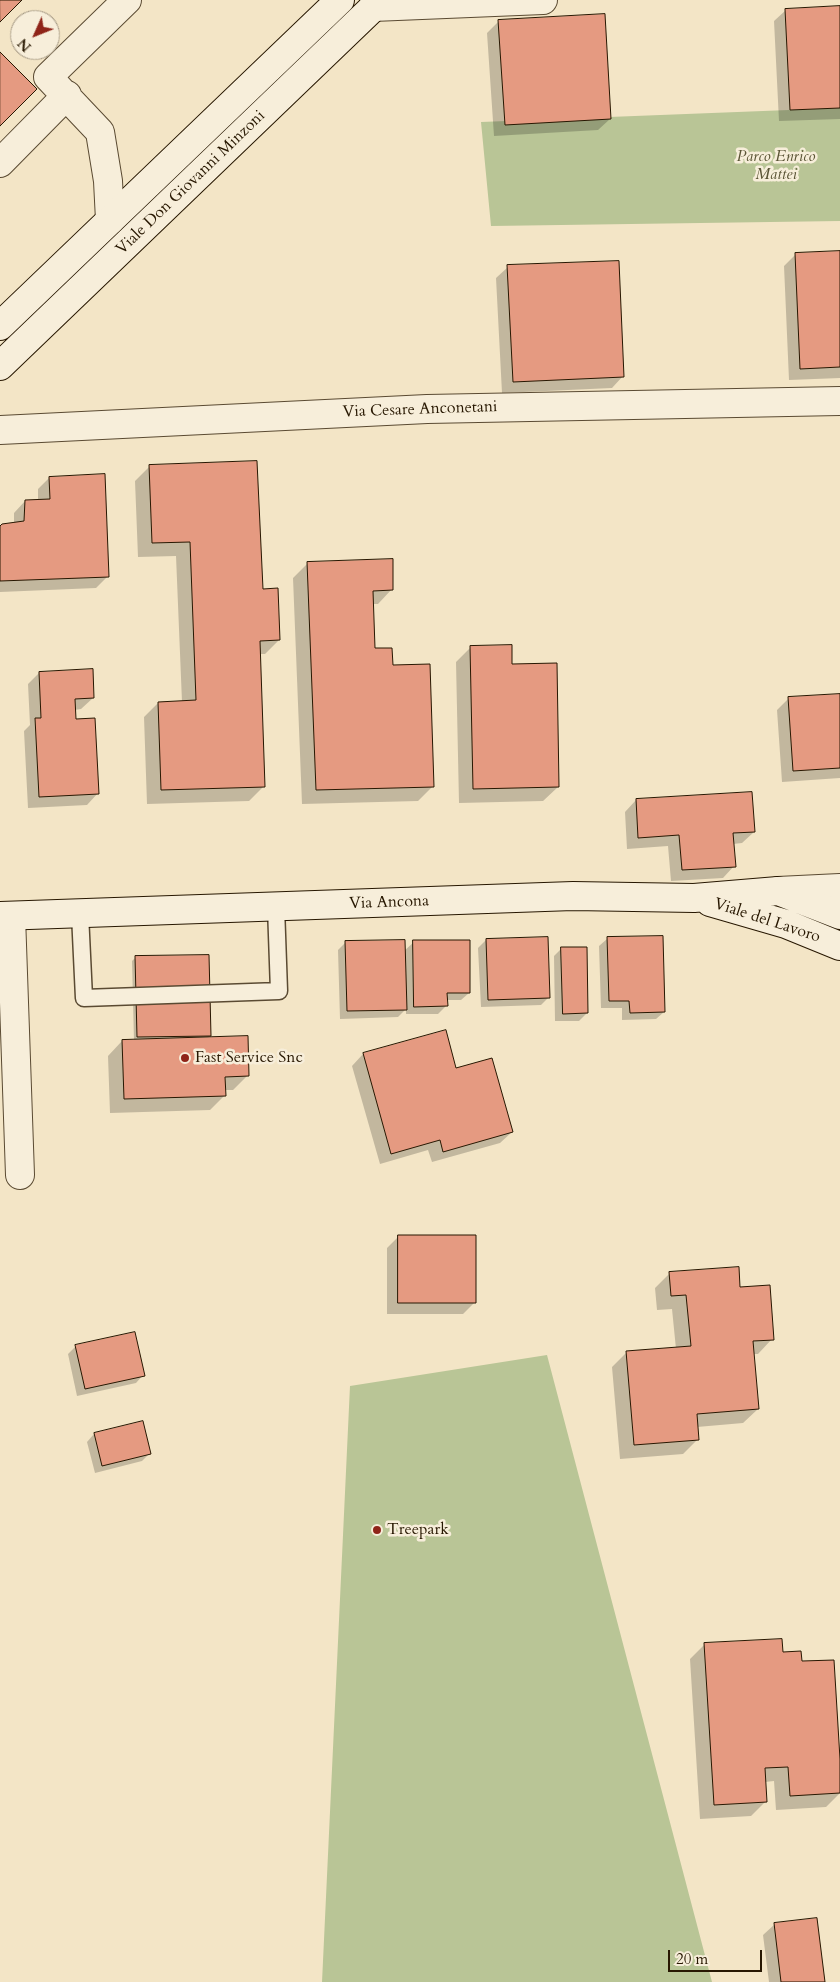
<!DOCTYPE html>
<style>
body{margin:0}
#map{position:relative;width:840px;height:1982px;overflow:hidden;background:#f3e5c6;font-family:Cardo,serif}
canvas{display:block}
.north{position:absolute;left:10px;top:10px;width:50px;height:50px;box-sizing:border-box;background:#f7eeda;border:1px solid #a49883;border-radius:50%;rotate:226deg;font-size:14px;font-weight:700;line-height:20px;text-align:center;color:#271701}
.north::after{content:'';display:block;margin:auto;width:18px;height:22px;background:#8f2418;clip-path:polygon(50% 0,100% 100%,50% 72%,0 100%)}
.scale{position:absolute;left:668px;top:1950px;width:94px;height:22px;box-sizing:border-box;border:2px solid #271701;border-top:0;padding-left:6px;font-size:15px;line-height:18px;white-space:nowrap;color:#271701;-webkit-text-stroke:4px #f7eeda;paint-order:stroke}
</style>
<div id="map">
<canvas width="840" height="1982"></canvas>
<div class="north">N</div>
<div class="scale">20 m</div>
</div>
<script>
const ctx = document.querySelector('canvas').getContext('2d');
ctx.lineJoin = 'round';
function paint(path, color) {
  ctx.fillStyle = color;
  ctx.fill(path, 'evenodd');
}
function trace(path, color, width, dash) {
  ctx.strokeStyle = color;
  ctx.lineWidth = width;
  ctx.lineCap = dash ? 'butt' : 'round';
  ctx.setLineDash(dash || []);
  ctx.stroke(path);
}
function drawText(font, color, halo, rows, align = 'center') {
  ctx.font = font + ' Cardo,serif';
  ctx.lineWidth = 5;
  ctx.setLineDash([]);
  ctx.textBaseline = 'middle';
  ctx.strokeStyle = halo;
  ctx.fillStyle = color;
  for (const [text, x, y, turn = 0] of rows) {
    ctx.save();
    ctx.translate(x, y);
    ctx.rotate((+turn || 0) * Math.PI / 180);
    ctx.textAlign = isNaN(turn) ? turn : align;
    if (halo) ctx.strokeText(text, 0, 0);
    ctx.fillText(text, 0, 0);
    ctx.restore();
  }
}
paint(new Path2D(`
 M840,108V221L491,226L481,122Z
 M547,1355L712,1982H322L350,1386Z`), '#b9c596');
paint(new Path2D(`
 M840,7V119L779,121L774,21L786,10Z
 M499,21L610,119L598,130L494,136L487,33Z
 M840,253V378L789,380L784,266L796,254Z
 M508,267L623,376L612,388L502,393L496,278Z
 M150,466L262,590L279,640L265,654H259L264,786L249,801L147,804L144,717L158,703L182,702L176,556L138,557L135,481Z
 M49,478L108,576L96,588L0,592V528L14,524V513L25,501L38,500V489Z
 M308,563L392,589L378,604H372L374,649L391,667L433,786L418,801L302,804L293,578Z
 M471,647L511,665L558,787L543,801L459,803L456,662Z
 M39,673L93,698L81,709L74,710L75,720L98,793L87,805L28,808L24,731L30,725L28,684Z
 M840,696V778L782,782L777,710L789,698Z
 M636,800L754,832L742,843L733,844L734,866L723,878L671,881L668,846L627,849L625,812Z
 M607,939L664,1012L656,1019L622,1020V1008H601L599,946Z
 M486,940L549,997L541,1005L481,1007L478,948Z
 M346,942L404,951L414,942L469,993L461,1000H446V1006L438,1014H406V1009L398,1017L340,1019L338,950Z
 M562,948L587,1013L579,1021H555L554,956Z
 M136,957L210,1036L207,1039L248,1075L233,1090H224L225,1095L210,1110L110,1113L108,1056L122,1041H134L132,961Z
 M445,1032L455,1069L512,1132L500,1143L432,1162L428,1150L380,1164L352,1066L363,1054Z
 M398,1237L475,1302L463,1314H387V1248Z
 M670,1273L739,1288L772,1339L758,1354H753L758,1409L743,1423L697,1427L698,1439L683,1454L620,1459L612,1367L627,1352L676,1349L672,1309L657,1310L655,1288Z
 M75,1347L143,1375L136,1383L77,1396L68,1354Z
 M94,1434L150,1453L142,1461L95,1473L87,1442Z
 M705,1644L781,1653L801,1663L840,1779V1793L826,1807L776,1810L774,1781L765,1782L766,1801L751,1816L700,1819L690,1659Z
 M775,1924L824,1982H769L763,1935Z`), '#0003');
const building = new Path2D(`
 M0,0H22L0,22Z
 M840,6V108L790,110L785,9Z
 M605,14L611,119L505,125L498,20Z
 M0,52L37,89L0,126Z
 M840,251V367L800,369L795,253Z
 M619,261L624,377L513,382L507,265Z
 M257,461L263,589L278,588L280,640L260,641L265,787L161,790L158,702L196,700L190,542L152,543L149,465Z
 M105,474L109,577L0,581V526L2,524L24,521L25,500L50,499L49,477Z
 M393,559V590L373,591L375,648H392L393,665L430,664L434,787L316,790L307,562Z
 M512,645V664L557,663L559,787L473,789L470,646Z
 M93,669L94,698L75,699L76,719L95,718L99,794L39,797L35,718H41L39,672Z
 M840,694V768L793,771L788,697Z
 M752,792L755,832L733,833L736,867L682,870L679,835L638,838L636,799Z
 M663,936L665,1012L630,1013L629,1001H609L607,937Z
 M548,937L550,998L488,1000L486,939Z
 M405,940L407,1010L347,1011L345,941Z
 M413,940H470V993H447L448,1006L414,1007Z
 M561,947H587L588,1013L563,1014Z
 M209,955L211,1036L137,1037L135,956Z
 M446,1030L456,1068L492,1058L513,1132L443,1152L440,1140L391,1154L363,1053Z
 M248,1036L249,1076L225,1077L226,1096L124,1099L122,1040Z
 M398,1235H476V1303H398Z
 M739,1267L740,1287L770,1285L774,1340L753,1341L759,1409L697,1414L699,1440L634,1445L626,1351L691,1346L686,1295L671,1296L669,1272Z
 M135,1332L145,1376L85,1389L75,1345Z
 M143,1421L151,1454L102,1466L94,1433Z
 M782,1639L783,1652L801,1651L802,1661L834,1660L840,1759V1793L790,1796L788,1767L765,1768L767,1802L714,1805L704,1643Z
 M817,1918L825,1982H781L774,1923Z`);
paint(building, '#e59a81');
trace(building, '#271701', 1);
const lane = new Path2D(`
 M80,914L84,998L279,991L276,907`);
const street = new Path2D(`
 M373,7L543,0
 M0,163L67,95
 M110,220L108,181L100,132L48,77L127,0
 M0,430L427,409L840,401
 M778,891L840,888
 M11,916L20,1175`);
const secondary = new Path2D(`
 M0,326L340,0
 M0,366L381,0
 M710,902L786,924L840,946
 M0,916L573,896L694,898L778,891L840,915`);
trace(lane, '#5a4a32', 19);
trace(street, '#5a4a32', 30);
trace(secondary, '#271701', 30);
trace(lane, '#f7eeda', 16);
trace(street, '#f7eeda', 28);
trace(secondary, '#f7eeda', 28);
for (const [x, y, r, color] of [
 [185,1058,5,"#8f2418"],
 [377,1530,5,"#8f2418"]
]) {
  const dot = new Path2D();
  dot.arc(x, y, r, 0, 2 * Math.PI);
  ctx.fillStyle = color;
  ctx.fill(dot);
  trace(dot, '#f7eeda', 2);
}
drawText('italic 16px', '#5a5435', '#f7eeda', [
 ["Parco Enrico",776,157],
 ["Mattei",776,175]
]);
drawText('16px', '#271701', '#f7eeda', [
 ["Viale Don Giovanni Minzoni",191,183,-44],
 ["Via Cesare Anconetani",420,410,-2],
 ["Via Ancona",389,903,-2],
 ["Viale del Lavoro",767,921,18]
]);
drawText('16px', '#271701', '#f7eeda', [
 ["Fast Service Snc",195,1058],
 ["Treepark",387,1530]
], 'left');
</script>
